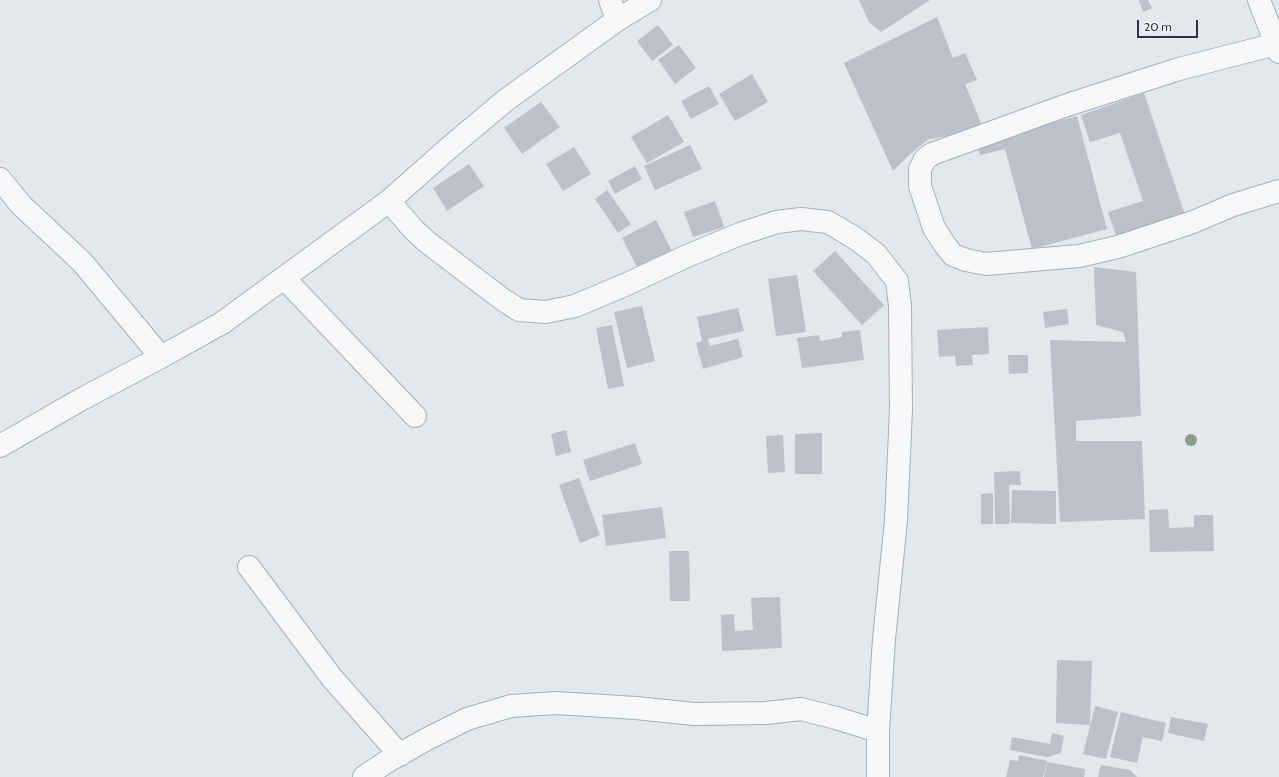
<!DOCTYPE html>
<style>
body{margin:0}
#map{position:relative;width:1279px;height:777px;overflow:hidden;background:#e4e7ec;font-family:Cabin,sans-serif}
canvas{display:block}
.scale{position:absolute;left:1137px;top:20px;width:61px;height:18px;box-sizing:border-box;border:2px solid #2b3445;border-top:0;padding-left:5px;font-size:12px;line-height:14px;white-space:nowrap;color:#2b3445;-webkit-text-stroke:3px #f4f6f9;paint-order:stroke}
</style>
<div id="map">
<canvas width="1279" height="777"></canvas>
<div class="scale">20 m</div>
</div>
<script>
const ctx = document.querySelector('canvas').getContext('2d');
ctx.lineJoin = 'round';
function paint(path, color) {
  ctx.fillStyle = color;
  ctx.fill(path, 'evenodd');
}
function trace(path, color, width, dash) {
  ctx.strokeStyle = color;
  ctx.lineWidth = width;
  ctx.lineCap = dash ? 'butt' : 'round';
  ctx.setLineDash(dash || []);
  ctx.stroke(path);
}
paint(new Path2D(`
 M859,0H930L881,32L869,22Z
 M1139,0H1148L1152,8L1143,12Z
 M937,17L953,58L965,53L977,80L965,84L984,130L929,139L910,154L893,171L844,63Z
 M658,25L673,45L652,61L637,41Z
 M679,45L696,68L675,84L658,60Z
 M752,74L768,102L735,121L719,94Z
 M709,86L719,104L691,119L681,101Z
 M1144,93L1187,221L1119,244L1108,212L1143,201L1120,133L1090,142L1081,115Z
 M541,102L560,127L522,154L504,128Z
 M668,115L684,142L647,163L631,137Z
 M1077,116L1107,229L1032,249L1005,149L980,155L976,143Z
 M690,145L702,169L655,190L644,166Z
 M574,147L591,174L563,191L546,164Z
 M469,164L484,186L447,211L433,188Z
 M635,166L642,179L615,194L608,181Z
 M607,190L631,224L618,233L595,199Z
 M715,201L724,227L693,237L684,212Z
 M656,220L673,253L639,271L622,238Z
 M835,251L884,305L862,325L813,271Z
 M1094,267L1136,272L1141,416L1076,421V441H1142L1145,519L1060,522L1050,340L1126,342L1123,332L1096,325Z
 M797,275L806,332L776,336L768,279Z
 M642,306L655,361L627,368L614,312Z
 M738,308L744,331L708,339L710,346L738,339L743,357L703,369L696,343L702,341L697,317Z
 M1067,309L1069,324L1045,328L1043,312Z
 M612,325L624,386L608,389L596,328Z
 M988,327L989,354L972,355L973,365L956,366L955,356L939,357L937,330Z
 M860,330L864,360L802,368L797,338L819,335L820,341L842,337V332Z
 M1008,355H1028V373L1009,374Z
 M566,430L571,452L556,456L551,434Z
 M822,433V474H795V434Z
 M783,435L785,472L768,473L766,436Z
 M635,443L642,464L590,481L583,460Z
 M1020,471L1021,485H1009L1010,524H995L994,472Z
 M579,478L600,535L580,543L559,485Z
 M1012,490L1056,491V524L1011,523Z
 M993,493V524H981V494Z
 M662,507L666,538L606,546L602,515Z
 M1168,509L1169,528L1194,527V515H1213L1214,551L1150,552L1149,510Z
 M669,551H689L690,601H670Z
 M780,597L782,648L722,651L721,615L734,614L735,631L753,630L751,598Z
 M1057,660L1092,661L1090,725L1056,723Z
 M1095,706L1118,712L1106,759L1083,754Z
 M1121,712L1166,723L1162,741L1143,737L1137,763L1110,757Z
 M1171,717L1208,724L1204,741L1168,733Z
 M1052,733L1064,736L1061,753L1047,757L1010,750L1012,737L1050,744Z
 M1019,755L1047,761L1043,777H1006L1010,760L1018,761Z
 M1047,762L1085,769L1084,777H1044Z
 M1101,765L1130,770L1137,777H1098Z`), '#bbc0ca');
const street = new Path2D(`
 M610,0L617,20
 M1259,0L1279,52
 M1276,44L1179,69L1067,105L932,154L925,159L920,169V186L934,228L945,245L953,255L966,260L986,264L1079,256L1118,247L1193,222L1233,205L1279,191
 M0,179L21,205L82,262L161,357
 M389,201L413,229L427,242L502,299L519,310L546,312L575,306L627,284L687,256L740,234L777,222L801,219L828,222L855,238L876,254L897,281L900,306L901,409L896,521L884,639L878,731V777
 M284,278L415,416
 M0,446L80,400L161,357L222,323L389,201L450,147L506,100L617,20L650,0
 M249,567L332,678L400,755
 M364,777L388,761L427,739L467,719L511,706L556,703L636,708L694,714L766,713L801,709L836,718L878,731`);
trace(street, '#a9aeb7', 24);
trace(street, '#f7f8fa', 22);
ctx.fillStyle = '#899d89';
for (const [x, y] of [
 [1191,440]
]) {
  ctx.beginPath();
  ctx.arc(x, y, 6, 0, 2 * Math.PI);
  ctx.fill();
}
</script>
